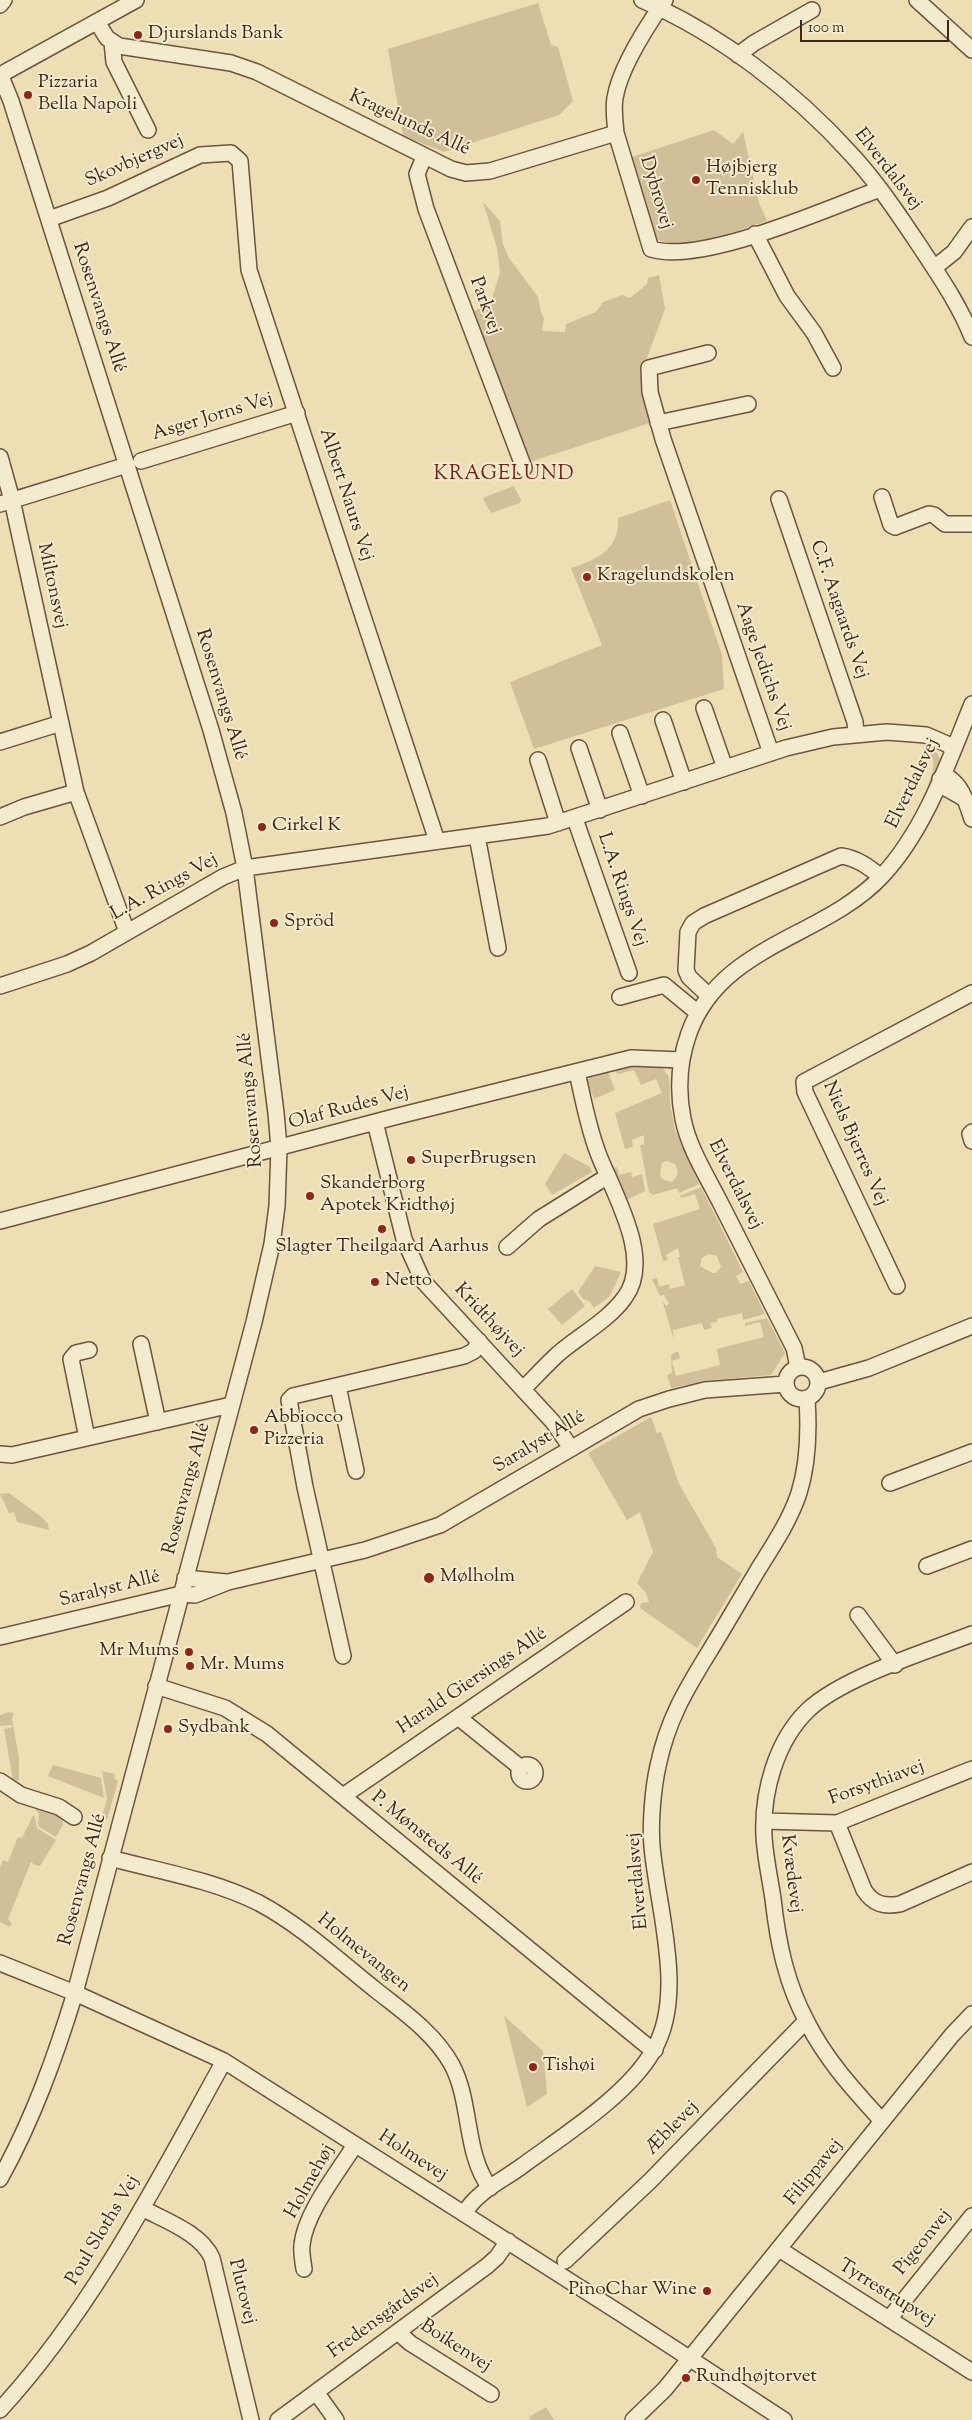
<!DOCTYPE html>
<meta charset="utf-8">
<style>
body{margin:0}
#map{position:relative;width:972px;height:2420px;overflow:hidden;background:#eedeb4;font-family:"Sorts Mill Goudy",serif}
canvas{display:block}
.scale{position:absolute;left:800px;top:20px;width:149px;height:22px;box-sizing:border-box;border:2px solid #3f2717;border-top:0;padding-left:6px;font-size:15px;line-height:18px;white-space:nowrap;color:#3f2717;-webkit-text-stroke:4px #f4eace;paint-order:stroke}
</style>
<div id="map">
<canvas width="972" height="2420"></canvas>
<div class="scale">100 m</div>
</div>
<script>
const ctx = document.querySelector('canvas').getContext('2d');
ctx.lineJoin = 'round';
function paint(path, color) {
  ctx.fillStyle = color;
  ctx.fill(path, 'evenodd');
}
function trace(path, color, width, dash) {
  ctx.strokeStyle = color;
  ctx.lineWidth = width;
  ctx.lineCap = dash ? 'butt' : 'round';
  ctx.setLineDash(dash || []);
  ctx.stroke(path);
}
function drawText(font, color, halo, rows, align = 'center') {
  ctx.font = font + ' "Sorts Mill Goudy",serif';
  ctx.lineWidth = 4;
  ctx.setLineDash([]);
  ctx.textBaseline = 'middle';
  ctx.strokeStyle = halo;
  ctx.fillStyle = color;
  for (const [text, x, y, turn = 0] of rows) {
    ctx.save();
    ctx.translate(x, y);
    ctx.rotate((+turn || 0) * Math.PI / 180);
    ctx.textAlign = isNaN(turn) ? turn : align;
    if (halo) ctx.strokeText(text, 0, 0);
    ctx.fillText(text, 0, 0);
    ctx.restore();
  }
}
paint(new Path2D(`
 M538,3L551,45L558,47L573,101L559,115L444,152L403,136L388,49Z
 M714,130L733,144L743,132L759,203L767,221C742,229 678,254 656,238L632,157Z
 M483,202L500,221L503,244L509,258L538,297L541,312L544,318L542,331L565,332L566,324L596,312L603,302L622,295L630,298L647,284L648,278L659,275L665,309L643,369L653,422L530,462L474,311L490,304L500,273L497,248Z
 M514,486L521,500L520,503L491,513L483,499L485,497Z
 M670,500L722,655L724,689L534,749L510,682L602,645L571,568C597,560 620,549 618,518Z
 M927,748L937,753L941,761L928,792L926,791L933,771V760Z
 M636,1066L662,1067L669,1077L670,1104L675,1130L699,1184L679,1193L677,1188L653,1195L649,1192L640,1145L644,1144V1135L632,1140L633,1147L625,1149L615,1113L662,1093L656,1079L641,1085L634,1070L618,1074L614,1070ZM667,1161L675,1164C679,1171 678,1176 672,1182L662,1179L660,1174L662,1163Z
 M608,1072L615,1090L594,1099L592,1093L587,1094L585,1079Z
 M564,1153L590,1167L592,1172L552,1195L545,1184Z
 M617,1167L619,1175L631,1172L632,1177L642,1174L645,1191L626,1200L612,1168Z
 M701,1187L743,1272L736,1276L740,1284L749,1281L765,1314L743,1320L742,1313L717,1319V1322L710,1323L712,1328L704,1330L702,1323L673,1330L674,1340L662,1300L666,1306L669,1304L664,1295L660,1296L652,1279L657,1278L659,1287L669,1284L670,1289L685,1285L678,1257H680L678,1248L666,1255L668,1260L663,1261L653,1224L700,1209L695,1194L681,1198L680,1196ZM709,1254L717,1256L721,1267L716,1273H712L700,1266L702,1258Z
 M595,1266L621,1272L610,1296L594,1308L589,1301L583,1299L578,1292Z
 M572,1289L585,1306L562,1325L548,1309Z
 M767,1318L785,1353L771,1375L705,1381L671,1388L667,1375L672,1373L671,1355L678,1351L680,1358L672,1361L676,1376L720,1365L717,1349L764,1337L760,1322L745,1326V1323Z
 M651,1417L657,1433L661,1432L679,1484L716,1548L717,1557L742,1574L697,1648L640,1608L641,1603L649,1602L646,1593L637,1583L653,1552L640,1512L627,1520L588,1453Z
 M9,1493L44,1519L48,1524L49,1530L17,1522L14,1512L9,1513L0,1494Z
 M9,1712L14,1713L12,1719L19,1758V1781L13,1780L4,1729L12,1727V1725L0,1726V1715Z
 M53,1765L101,1778L104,1798L48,1776Z
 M102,1771L115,1774L114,1778L118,1781L107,1820L101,1819L107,1799Z
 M37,1804L55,1810L62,1817L63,1825L56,1837L38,1826L39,1814L35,1809Z
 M34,1814L37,1828L56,1840L40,1866L35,1865L31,1862L8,1919L12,1924L9,1927L0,1922V1868L3,1860L8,1862L18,1837L22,1838Z
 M504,2016L543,2051L547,2094L527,2107Z
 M546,2407L554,2420H531L529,2417Z`), '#d0bf99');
const minor = new Path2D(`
 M642,0C720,34 794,91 851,154C877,182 898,214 919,245C938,274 959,304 972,337
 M917,0L972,50
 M0,5L4,0
 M97,22L107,38L119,46L231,63L257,72L451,169L466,173L490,171L616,133C615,121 613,109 615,98C620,67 647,26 665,0
 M112,42L114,62L148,130
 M738,55L754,43L812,10
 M0,74L11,101L211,730L234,813L245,868L276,1113L279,1148L277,1206L272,1244L254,1322L75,1993C55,2058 33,2119 0,2179
 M0,75L136,0
 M616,133L651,249C702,265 828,208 880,189
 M424,157L417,174L426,209L524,468
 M49,219L108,198L200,155L231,153L240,161L249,270L437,841
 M755,234L787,296L814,333L833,368
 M934,268L954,252L972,227
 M708,353L649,368L650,392L663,439L771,753
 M658,423L748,404
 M0,457L12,500L76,792L127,932
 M141,461L297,413
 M882,497L891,525L895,527L929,514L934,515L945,524H972
 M779,499L855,722L856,734
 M0,504L127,465
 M704,708L725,768
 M663,720L684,782
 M620,733L642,796
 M0,742L61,723
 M579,748L600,810
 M538,760L558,823
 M965,799L942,786L940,779L948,777C963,787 966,802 972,819
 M0,817L24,807L76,792
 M575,819L629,973
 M477,836L498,948
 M0,986L67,964L91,953L223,877L245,868L548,826L786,748L833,737L887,732L926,735L949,745L952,750
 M709,996L689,977L686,970L688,932L693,923L704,916L841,856C857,858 869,867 881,877
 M620,997L664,985L698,1013
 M375,1122L404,1239L423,1281L553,1422L571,1448
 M972,1132L970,1134L972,1141
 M0,1221L398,1116L631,1058L682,1060
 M507,1247L539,1219L608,1176
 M897,1286L805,1092L804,1082L972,993
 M141,1344L158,1422
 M786 1383a16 16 0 1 1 32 0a16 16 0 1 1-32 0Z
 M798,1367L794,1348C770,1301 746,1253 722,1206C708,1178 689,1149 683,1119C677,1089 679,1061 689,1033C721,944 824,938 882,876C925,830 949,761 972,704
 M819,1382L869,1368L972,1326
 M338,1386L356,1471
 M523,1389C535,1377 546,1365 558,1354C580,1335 609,1320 625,1297C654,1258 612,1191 598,1153C588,1127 583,1099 577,1072
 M87,1438L71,1359L76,1353L89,1350
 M0,1454L12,1455L231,1405
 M890,1483L972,1452
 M927,1566L972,1549
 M185,1578L226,1582
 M858,1615L895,1665
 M0,1637L181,1594L195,1595L228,1582L365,1550L440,1525L639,1409L669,1399L705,1390L786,1384
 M343,1656L305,1487L289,1400L293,1396L464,1356L474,1351L479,1341
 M156,1686L225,1708L267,1734L646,2045L655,2050
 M458,1717L521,1768
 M519 1773a8 8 0 1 1 16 0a8 8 0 1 1-16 0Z
 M0,1781L21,1795L59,1807L74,1817
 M343,1796L626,1602
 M764,1821L837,1823L972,1769
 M837,1823L864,1890C873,1904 884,1907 900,1904L972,1872
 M110,1858C159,1871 213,1880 259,1903C302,1926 339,1961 377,1991C405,2013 435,2034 452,2065C472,2103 464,2153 490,2188
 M0,1963L75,1993L224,2061L623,2315L784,2420
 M882,2121C854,2090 826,2060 807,2022C786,1983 778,1943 773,1899C770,1878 765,1857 764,1836C762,1792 776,1741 808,1710C843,1677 926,1652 972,1634
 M142,2208C166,2221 201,2233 212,2258L251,2420
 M464,2214C477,2191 502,2181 522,2166C563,2136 628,2095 653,2051C687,1995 657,1907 652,1846C650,1824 653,1788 658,1766C669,1712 693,1679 720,1634C733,1612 746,1590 759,1568C774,1544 790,1520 799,1493C808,1464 809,1429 807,1399
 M779,2249L972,2372
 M565,2261L650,2181L806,2021
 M304,2269C303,2261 301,2253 302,2245C305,2213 338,2172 355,2145
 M889,2319L972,2216
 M398,2332L410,2343L491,2394
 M316,2392L336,2420
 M0,2410C94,2307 157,2182 224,2061
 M278,2420L487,2266L497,2257L508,2241
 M633,2420L665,2389L952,2035L972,2014`);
trace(minor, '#6b553e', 18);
trace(minor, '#f4eace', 15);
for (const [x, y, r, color] of [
 [138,35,5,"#8f2418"],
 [28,95,5,"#8f2418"],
 [696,180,5,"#8f2418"],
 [587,577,5,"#8f2418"],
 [262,827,5,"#8f2418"],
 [274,923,5,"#8f2418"],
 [411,1160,5,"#8f2418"],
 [310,1196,5,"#8f2418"],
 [382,1229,5,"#8f2418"],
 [375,1282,5,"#8f2418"],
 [254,1430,5,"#8f2418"],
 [429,1578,6,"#8f2418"],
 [189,1652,5,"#8f2418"],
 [190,1666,5,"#8f2418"],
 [168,1729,5,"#8f2418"],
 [533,2067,5,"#8f2418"],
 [707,2291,5,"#8f2418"],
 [686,2378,5,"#8f2418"]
]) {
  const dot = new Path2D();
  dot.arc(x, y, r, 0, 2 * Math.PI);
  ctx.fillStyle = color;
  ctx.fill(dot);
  trace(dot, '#f4eace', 2);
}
drawText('19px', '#3f2717', '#f4eace', [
 ["Djurslands Bank",148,35],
 ["Pizzaria",38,84],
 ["Bella Napoli",38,106],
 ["Højbjerg",706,169],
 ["Tennisklub",706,191],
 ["Kragelundskolen",597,577],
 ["Cirkel K",272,827],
 ["Spröd",284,923],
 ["SuperBrugsen",421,1160],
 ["Skanderborg",320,1185],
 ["Apotek Kridthøj",320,1207],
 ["Slagter Theilgaard Aarhus",382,1248,"center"],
 ["Netto",385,1282],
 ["Abbiocco",264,1419],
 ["Pizzeria",264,1441],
 ["Mølholm",440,1578],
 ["Mr Mums",179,1652,"right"],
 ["Mr. Mums",200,1666],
 ["Sydbank",178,1729],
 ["Tishøi",543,2067],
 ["PinoChar Wine",697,2291,"right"],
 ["Rundhøjtorvet",696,2378]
], 'left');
drawText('19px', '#3f2717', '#f4eace', [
 ["Kragelunds Allé",409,124,25],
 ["Skovbjergvej",135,162,-24],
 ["Elverdalsvej",887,170,52],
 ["Dybrovej",655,193,73],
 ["Parkvej",484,306,70],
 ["Rosenvangs Allé",98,308,72],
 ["Asger Jorns Vej",213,418,-17],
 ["Albert Naurs Vej",345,495,72],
 ["Miltonsvej",51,586,78],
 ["C.F. Aagaards Vej",838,610,71],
 ["Aage Jedichs Vej",762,667,71],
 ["Rosenvangs Allé",220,695,73],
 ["Elverdalsvej",914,784,-64],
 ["L.A. Rings Vej",165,888,-29],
 ["L.A. Rings Vej",621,890,71],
 ["Rosenvangs Allé",252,1100,-95],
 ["Olaf Rudes Vej",349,1109,-15],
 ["Niels Bjerres Vej",854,1144,66],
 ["Elverdalsvej",734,1185,63],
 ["Kridthøjvej",488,1321,47],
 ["Saralyst Allé",540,1443,-31],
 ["Rosenvangs Allé",188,1489,-75],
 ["Saralyst Allé",110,1590,-14],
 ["Harald Giersings Allé",473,1682,-34],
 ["Forsythiavej",877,1784,-20],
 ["P. Mønsteds Allé",426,1839,39],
 ["Kvædevej",790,1874,83],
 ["Rosenvangs Allé",84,1880,-75],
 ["Elverdalsvej",639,1881,-95],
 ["Holmevangen",363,1954,39],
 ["Æblevej",673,2129,-46],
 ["Holmevej",412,2157,33],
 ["Filippavej",815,2173,-51],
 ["Holmehøj",311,2182,-61],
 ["Poul Sloths Vej",104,2231,-59],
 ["Pigeonvej",924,2243,-51],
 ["Plutovej",241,2292,76],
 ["Tyrrestrupvej",886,2294,32],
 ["Fredensgårdsvej",384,2317,-36],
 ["Boikenvej",455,2347,33]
]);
ctx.letterSpacing = '1px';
drawText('20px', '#7a1f14', '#f4eace', [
 ["KRAGELUND",504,476]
]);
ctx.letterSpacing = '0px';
</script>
